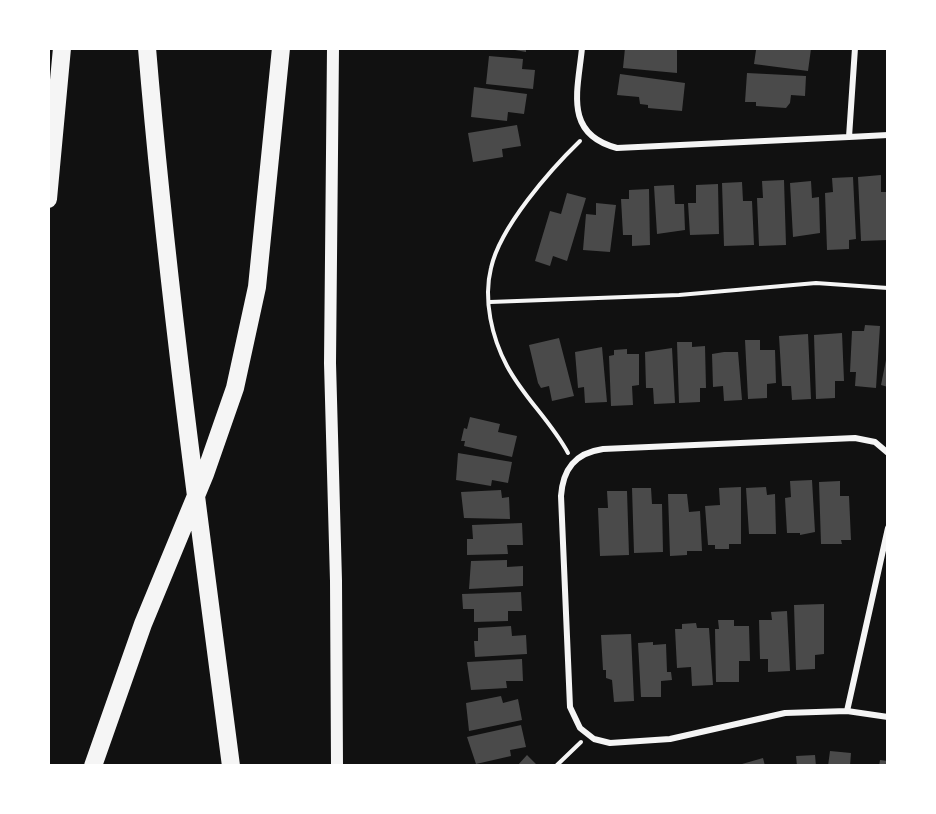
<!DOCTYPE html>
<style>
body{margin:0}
#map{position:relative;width:936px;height:814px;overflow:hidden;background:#111;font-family:Helvetica,sans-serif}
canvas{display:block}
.frame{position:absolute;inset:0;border:50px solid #fff;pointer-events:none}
</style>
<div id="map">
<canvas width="936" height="814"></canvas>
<div class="frame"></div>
</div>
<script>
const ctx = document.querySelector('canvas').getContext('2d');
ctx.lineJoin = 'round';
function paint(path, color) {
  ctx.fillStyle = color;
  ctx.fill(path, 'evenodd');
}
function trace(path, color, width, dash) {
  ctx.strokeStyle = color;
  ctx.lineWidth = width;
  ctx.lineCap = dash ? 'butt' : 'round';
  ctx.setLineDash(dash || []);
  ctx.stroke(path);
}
paint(new Path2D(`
 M504,48H526V52Z
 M625,48H677V73L623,68Z
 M759,48L811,49L808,71L754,64L756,50Z
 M489,56L523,59L522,69L535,70L533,89L486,84Z
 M747,73L806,76L805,96L791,95L790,103L786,108L756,106V102H745Z
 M620,74L685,83L682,111L648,108V105L640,104L639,97L617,95Z
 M474,87L527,94L524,114L508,112L507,121L471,117Z
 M517,125L521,146L502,149L503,157L473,162L468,133Z
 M881,175V192H887L888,240L861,241L858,177Z
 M853,177L856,239L849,240V249L827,250L825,193L833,192L832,178Z
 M784,180L786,245L759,246L757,198H763L762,181Z
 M811,181L812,198L819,197L820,233L793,237L790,183Z
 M742,182L743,201H752L754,245L724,246L722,183Z
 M718,184L719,234L690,235L688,203H696V185Z
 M674,185L675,204H684L685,230L657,234L654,186Z
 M649,189L650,245L632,246V235H623L621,199H629V190Z
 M567,193L586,198L567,261L553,256L550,266L535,261L550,211L561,214Z
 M596,203L616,205L610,252L583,250L586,214L596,215Z
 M865,325L880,326L876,388L855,386L856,372H850L852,331H864Z
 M842,333L844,381H835V398L816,399L814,335Z
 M808,334L811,399L792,400L791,386H782L779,336Z
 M559,338L574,396L552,401L549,386L541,388L538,383L529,345Z
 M745,340H760V350H775L776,383L767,384V398L748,399Z
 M677,342H692V347L705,346L706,388H700V402L679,403Z
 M602,347L607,402L585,403L584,387L578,388L575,352Z
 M672,348L675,403L654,404L653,388H646L645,352Z
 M627,349V354H639V385L632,386L633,405L611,406L609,356L614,355V350Z
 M724,352H738L742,400L724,401L723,386L713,387L712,354Z
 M887,355H888V387L881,385Z
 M470,417L500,424L498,432L517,436L512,457L464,446L465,441H461L464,428L467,429Z
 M458,453L512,462L508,483L492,480L491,486L456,480Z
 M812,480L815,532L800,535V533H787L785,498L791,497L790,481Z
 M840,481V496H849L851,540H841L842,544H821L819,482Z
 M741,487V544H729V549H715V545H708L705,506L720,505L719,488Z
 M766,487L767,495L775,494L776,534H749L746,488Z
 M632,488H651L652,504H662L663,552L634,553Z
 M501,490L502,498L509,497L510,519L464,518L461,492Z
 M607,491H627L629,555L600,556L598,508H608Z
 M668,494H687L689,512L700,511L702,551H687V555L670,556Z
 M522,523L523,545H507L508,554L467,555V539H473L472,525Z
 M507,560V567L523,566V586L469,589L471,561Z
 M521,592L522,611H508V621L474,622V609H463L462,594Z
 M824,604V654L815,655V669L796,670L794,605Z
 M787,611L790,671L768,672V659H760L759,620H772L771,612Z
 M718,620H734V626H749L750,661H739V682H716L715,629H719Z
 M696,623L697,628H709L713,685L692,686L691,667L677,668L675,629H682V624Z
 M511,626L512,636L526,635L527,654L475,657L474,641H478V628Z
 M631,634L634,701L614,702L612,680L606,678V670H603L601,635Z
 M653,642V645L666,644L667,672H671L672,680L661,681V697H641L638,643Z
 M522,659L523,681H506L507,688L471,690L467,662Z
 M501,696L503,703L518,699L522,720L469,731L466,703Z
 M521,725L526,747L510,750L511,756L476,764L467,737Z
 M830,751L851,753L850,766H828Z
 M527,755L538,766H517Z
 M815,755L816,766H797L796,756Z
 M763,758L765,766H742V764Z
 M880,760L888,761V766H879Z`), '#4a4a4a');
trace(new Path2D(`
 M490,302L679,295L816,283L888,288
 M568,453C550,420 524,398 507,366C492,338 483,300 491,268C500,227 550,170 580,141
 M556,766L581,742`), '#f5f5f5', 4);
trace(new Path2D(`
 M582,48C578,90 563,134 617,148L849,137L855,48
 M849,137L888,135
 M888,453L875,442L855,438L603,449C575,453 563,469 561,496L570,707L580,728L594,739L610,743L670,739L785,713L847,711L888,717
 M847,711L888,528`), '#f5f5f5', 6);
trace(new Path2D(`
 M333,48L330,363L336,581L337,766`), '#f5f5f5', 12);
trace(new Path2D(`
 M147,48C167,288 200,527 231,766
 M48,199L62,48
 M93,766L143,624L205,474L235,388L257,287L281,48`), '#f5f5f5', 18);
</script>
